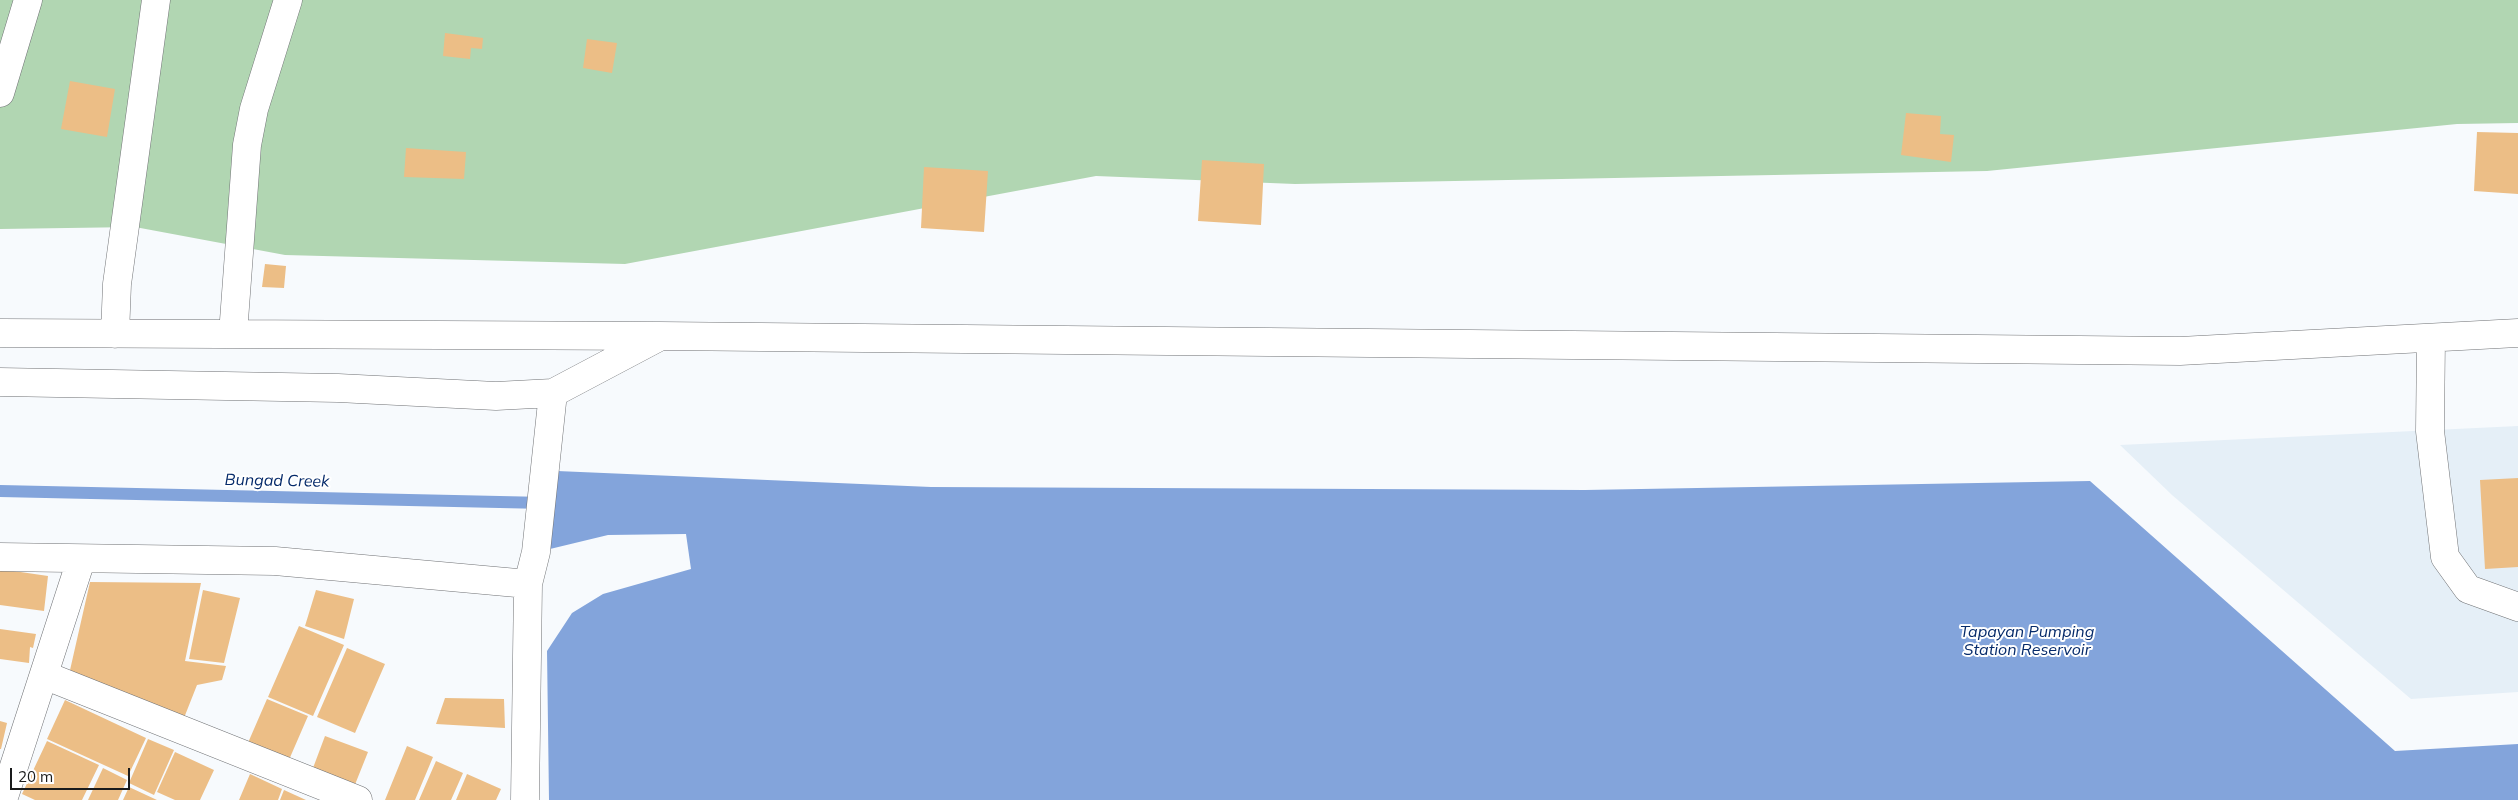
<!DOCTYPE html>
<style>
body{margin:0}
#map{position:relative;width:2518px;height:800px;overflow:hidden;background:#f7fafd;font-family:Mulish,sans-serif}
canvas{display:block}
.scale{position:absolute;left:10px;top:768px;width:120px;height:22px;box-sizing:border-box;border:2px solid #1a1b1c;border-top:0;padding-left:6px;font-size:15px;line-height:18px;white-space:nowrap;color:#1a1b1c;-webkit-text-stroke:4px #fff;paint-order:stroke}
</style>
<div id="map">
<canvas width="2518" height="800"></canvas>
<div class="scale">20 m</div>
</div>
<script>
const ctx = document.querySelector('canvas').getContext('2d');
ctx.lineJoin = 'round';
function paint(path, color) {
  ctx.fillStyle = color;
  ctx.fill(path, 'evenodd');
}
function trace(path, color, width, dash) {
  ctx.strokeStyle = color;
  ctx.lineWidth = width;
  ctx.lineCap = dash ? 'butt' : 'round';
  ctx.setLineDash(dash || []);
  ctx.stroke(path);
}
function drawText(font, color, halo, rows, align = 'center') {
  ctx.font = font + ' Mulish,sans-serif';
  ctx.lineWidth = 4;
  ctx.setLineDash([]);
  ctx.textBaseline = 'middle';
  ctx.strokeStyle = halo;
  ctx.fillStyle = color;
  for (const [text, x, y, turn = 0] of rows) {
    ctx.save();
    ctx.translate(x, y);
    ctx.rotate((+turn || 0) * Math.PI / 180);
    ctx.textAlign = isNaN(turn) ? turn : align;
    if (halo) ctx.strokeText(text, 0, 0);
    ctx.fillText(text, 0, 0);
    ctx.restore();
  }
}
paint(new Path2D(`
 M2518,426V692L2411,699L2172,495L2120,445Z`), '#e5eff7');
paint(new Path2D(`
 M0,0H2518V123L2457,124L1987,171L1295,184L1096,176L625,264L285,255L135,227L0,229Z`), '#b1d6b2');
paint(new Path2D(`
 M557,471L931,487L1585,490L2090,481L2395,751L2518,744V800H549L547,651L572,613L603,594L691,569L686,534L608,535L550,549Z`), '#83a4db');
trace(new Path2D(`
 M0,491L545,503`), '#83a4db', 12);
paint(new Path2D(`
 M445,33L483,38L482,49L471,48L470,59L443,56Z
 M587,39L617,43L612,73L583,68Z
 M70,81L115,89L107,137L61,129Z
 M1906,113L1941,116L1940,134L1954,135L1951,162L1901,155Z
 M2477,132L2518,133V194L2474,191Z
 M406,148L466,152L464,179L404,177Z
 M1202,160L1264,164L1261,225L1198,221Z
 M924,167L988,171L984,232L921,228Z
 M265,264L286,266L284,288L262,287Z
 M2518,478V567L2485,569L2480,480Z
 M0,569L48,576L44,611L0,605Z
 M90,582L201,583L185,661L226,666L222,680L197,685L182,723L68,679Z
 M203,590L240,598L224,663L189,659Z
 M316,590L354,599L344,639L305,626Z
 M299,626L344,645L313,716L268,697Z
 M0,629L36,634L33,648L30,647L29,663L0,659Z
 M347,648L385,664L355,733L317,717Z
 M445,698L504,699L505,728L436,724Z
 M267,699L308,716L285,769L244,752Z
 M65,700L146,738L128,776L47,739Z
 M0,721L7,723L1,749H0Z
 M325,736L368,752L352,792L310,776Z
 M148,739L174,750L154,795L129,783Z
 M47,741L99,765L82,800H35L22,794Z
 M407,746L433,757L415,800H385Z
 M175,752L214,770L200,800H175L157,792Z
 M436,761L463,773L451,800H419Z
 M103,768L127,780L118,800H88Z
 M250,774L282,789L278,800H239Z
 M467,774L501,789L496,800H456Z
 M129,787L157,800H123Z
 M284,790L306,800H280Z`), '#ecbe86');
const minor = new Path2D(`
 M0,93L28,0
 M0,333L660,336L2180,351L2518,333
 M115,334L117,284L156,0
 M233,334L247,145L254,109L288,0
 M2431,338L2430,431L2445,557L2468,589L2518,607
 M0,382L338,388L496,396L553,393
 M0,557L275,561L528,584
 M44,675L358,800
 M3,800L81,560
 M525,800L528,584L536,552L553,393L657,338`);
trace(minor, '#707275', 29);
trace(minor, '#fff', 28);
drawText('italic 16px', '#052a6a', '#fff', [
 ["Bungad Creek",277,481,1],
 ["Tapayan Pumping",2027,632],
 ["Station Reservoir",2027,650]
]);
</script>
